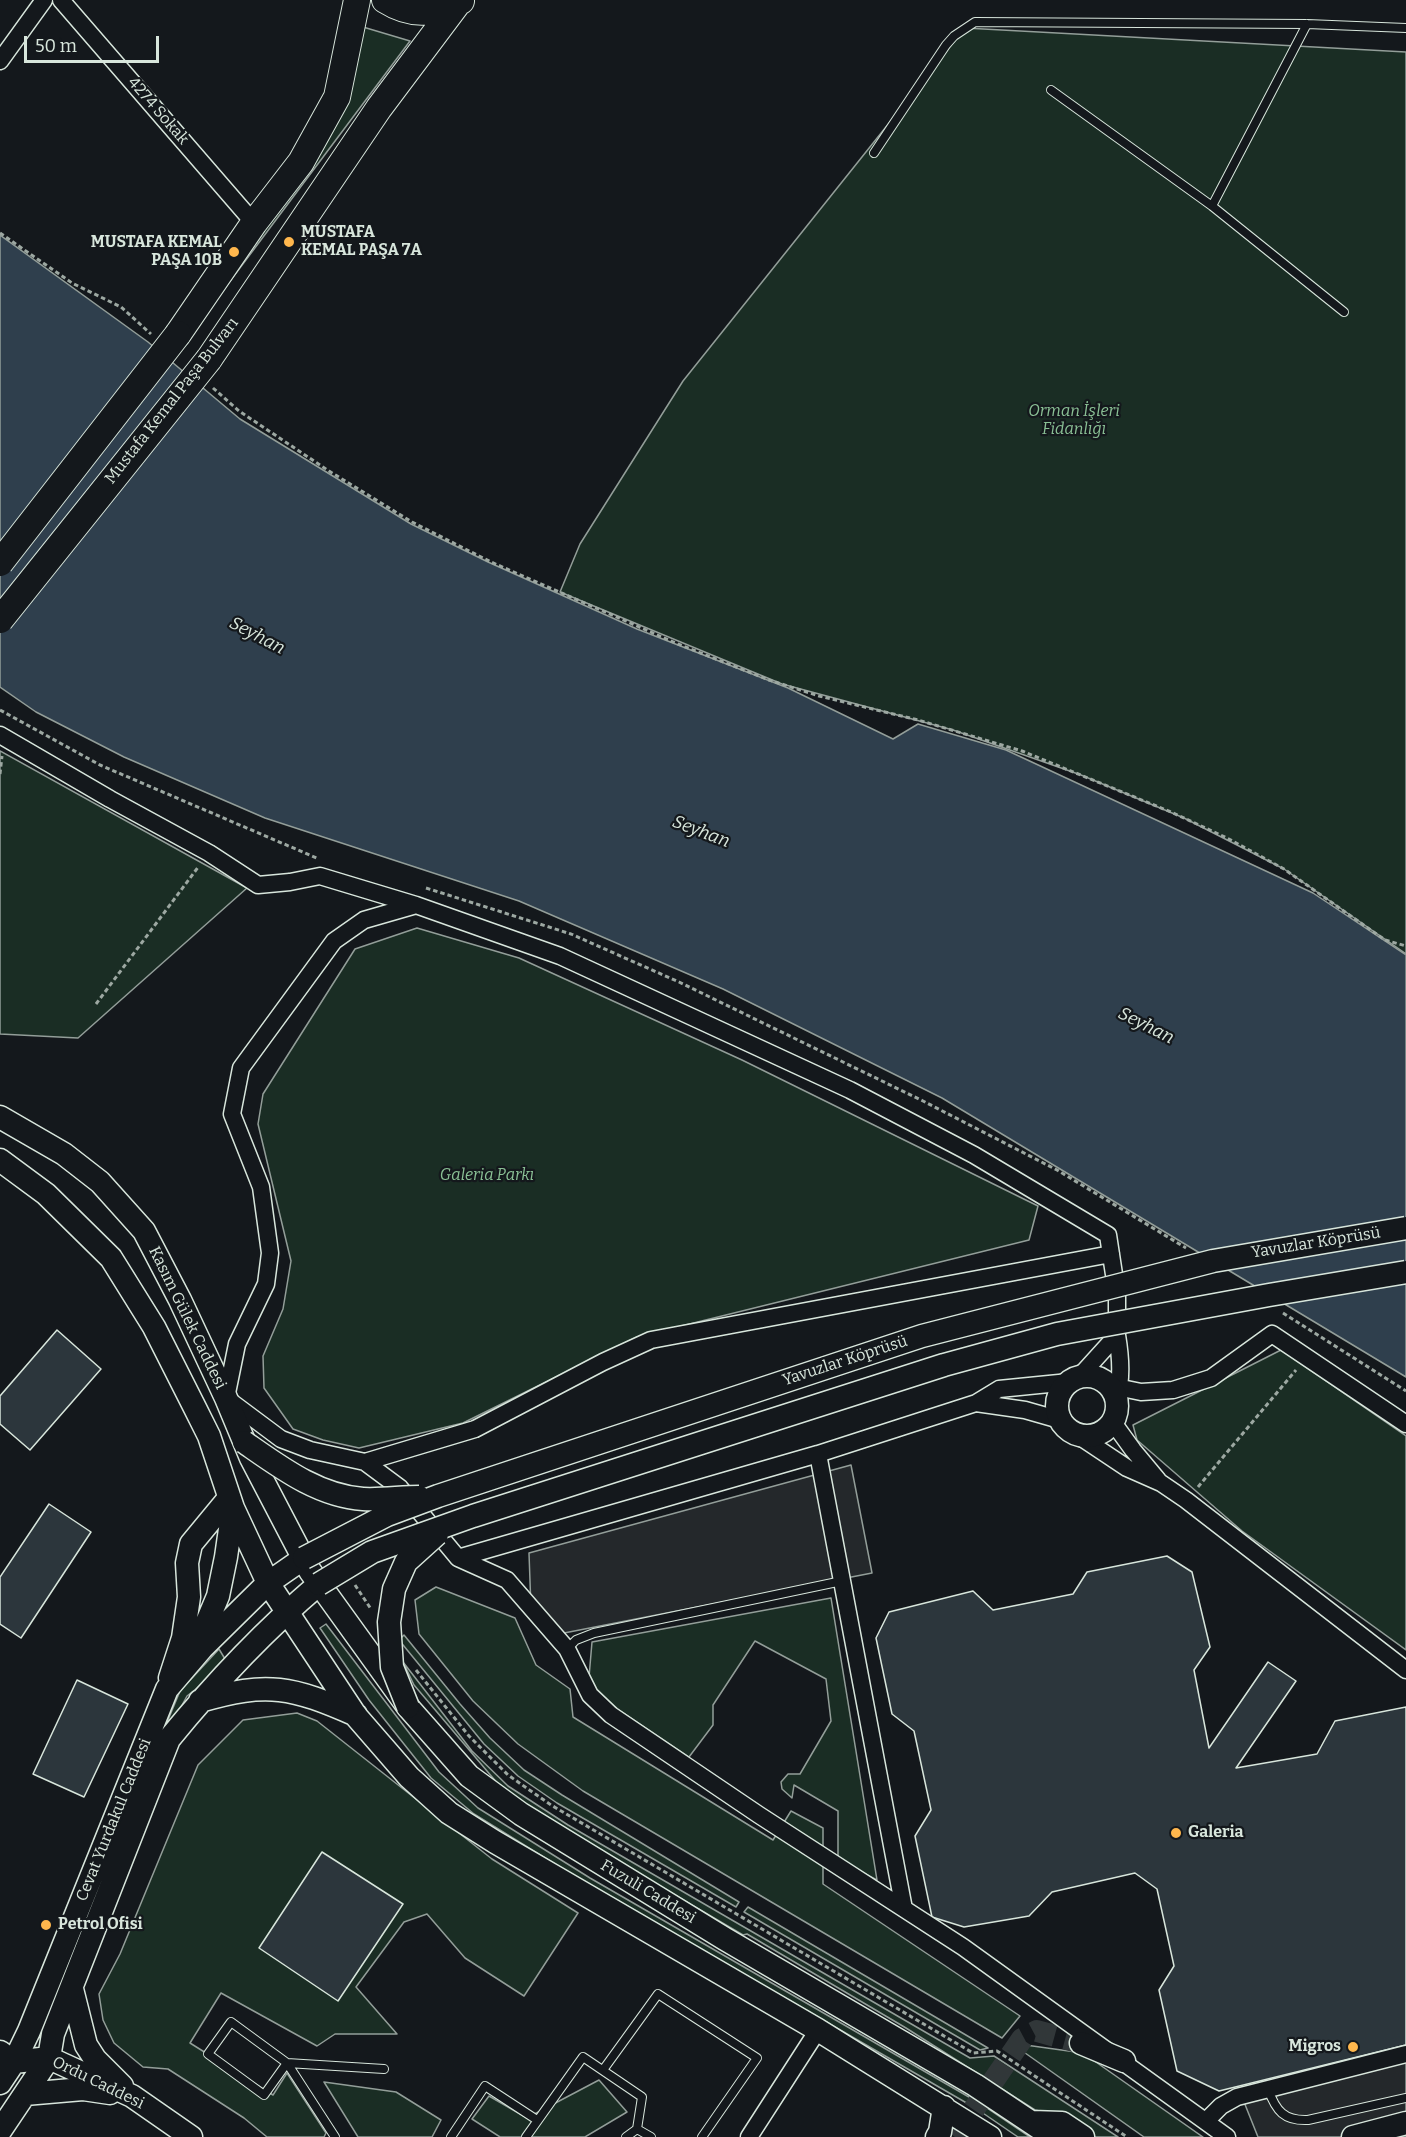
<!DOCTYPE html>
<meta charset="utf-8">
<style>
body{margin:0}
#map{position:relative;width:1406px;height:2137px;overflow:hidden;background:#14181c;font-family:Bitter,serif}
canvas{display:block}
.scale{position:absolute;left:24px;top:36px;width:135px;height:27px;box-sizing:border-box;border:3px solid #d8e6dc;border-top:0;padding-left:8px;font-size:18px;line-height:21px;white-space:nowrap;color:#d8e6dc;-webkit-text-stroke:4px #14181c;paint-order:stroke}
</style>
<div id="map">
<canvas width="1406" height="2137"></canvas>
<div class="scale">50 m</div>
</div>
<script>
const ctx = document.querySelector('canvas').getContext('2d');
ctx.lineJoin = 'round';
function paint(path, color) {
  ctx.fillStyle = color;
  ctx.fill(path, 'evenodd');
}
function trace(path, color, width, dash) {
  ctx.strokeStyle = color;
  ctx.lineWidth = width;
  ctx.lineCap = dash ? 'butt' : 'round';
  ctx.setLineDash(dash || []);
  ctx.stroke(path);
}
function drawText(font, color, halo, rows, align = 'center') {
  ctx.font = font + ' Bitter,serif';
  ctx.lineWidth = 4.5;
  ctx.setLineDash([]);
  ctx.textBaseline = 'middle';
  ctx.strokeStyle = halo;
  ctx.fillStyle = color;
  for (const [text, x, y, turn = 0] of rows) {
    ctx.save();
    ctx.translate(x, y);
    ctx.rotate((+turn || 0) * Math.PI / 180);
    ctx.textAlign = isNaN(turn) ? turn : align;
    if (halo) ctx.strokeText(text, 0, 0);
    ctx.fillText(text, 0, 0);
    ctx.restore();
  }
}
const green = new Path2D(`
 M363,27L410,41L102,452L0,581L217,290Z
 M965,28L1406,52V954L1284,869L1184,818L1081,775L953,730L782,684L560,592L580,544L683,381Z
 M0,751L247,888L78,1038L0,1034Z
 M417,928L519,958L742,1060L1038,1206L1029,1240L637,1337L463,1423L359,1448L323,1440L293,1429L264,1388L263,1356L283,1309L291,1261L258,1124L263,1094L355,949Z
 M1281,1350L1406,1436V1650L1242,1531L1137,1440L1133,1425Z
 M436,1587L515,1618L536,1665L570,1689L573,1717L773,1840L791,1811L823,1828V1884L1020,2016L1002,2038L583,1791L518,1744L473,1701L419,1634L415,1600Z
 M831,1598L877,1880L838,1860V1811L794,1785L792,1798L782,1789L781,1782L788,1774H800L831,1721L826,1679L755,1641L713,1705V1725L689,1757L588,1689L592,1642Z
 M326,1624L439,1772L478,1808L590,1878L981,2104L1030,2137H1018L977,2109L584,1882L474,1814L431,1778L369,1700L320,1628Z
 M404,1635L460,1704L490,1738L524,1770L562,1795L739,1902L736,1907L557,1803L518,1776L484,1744L399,1640Z
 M219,1649L228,1664L187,1696L168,1731L42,2032H39L180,1691Z
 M403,1662L472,1751L508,1786L568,1825L970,2058L994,2056L1118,2137H1092L1060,2115L1035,2110L906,2028L747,1934L743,1935L564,1830L504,1791L414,1685Z
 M297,1713L317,1721L492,1859L578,1913L524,1996L465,1958L427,1914L404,1922L356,1987L397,2034H335L317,2046L221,1993L190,2043L273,2095L287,2073L326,2133L324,2137H267L244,2118L168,2069L143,2067L114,2043L103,2020L99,1994L120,1954L198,1765L243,1720Z
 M748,1907L988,2048L980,2050L744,1912Z
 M1011,2043L1083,2053L1203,2137H1144Z
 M599,2080L627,2112L585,2137H500L472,2119L489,2096L527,2118Z
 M324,2082L396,2092L441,2120L432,2137H358Z`);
paint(green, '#1a2d24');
trace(green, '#939e99', 1.5);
const parking = new Path2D(`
 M851,1465L872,1573L559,1634L531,1609L529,1553Z
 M1406,2059V2137H1258L1244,2102Z`);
paint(parking, '#24282b');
trace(parking, '#939e99', 1.5);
const water = new Path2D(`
 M0,235L148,342L240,419L411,524L488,562L637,629L788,688L893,739L918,724L1006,750L1313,893L1406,955V1377L942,1098L723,989L519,901L265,818L124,757L36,712L0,687Z`);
paint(water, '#2f3f4d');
trace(water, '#939e99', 1.5);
const building = new Path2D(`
 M57,1330L101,1369L30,1450L0,1424V1396Z
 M49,1504L91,1532L21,1638L0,1624V1577Z
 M1167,1556L1192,1572L1210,1647L1194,1670L1209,1748L1268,1662L1296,1681L1236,1768L1317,1754L1335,1721L1406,1707V2045L1219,2091L1177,2071L1159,1990L1174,1966L1157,1889L1135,1873L1052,1892L1029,1916L964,1927L932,1917L915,1836L931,1810L914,1731L892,1714L876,1638L889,1612L973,1591L993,1610L1073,1594L1087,1572Z
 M77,1680L128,1704L84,1797L33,1774Z
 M322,1852L403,1904L338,2001L259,1948Z`);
paint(building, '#2c363c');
trace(building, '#d8e6dc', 1.5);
trace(new Path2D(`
 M955,2137L1022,2039L1037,2031L1081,2043`), '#313739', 22, [22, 11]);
const lane = new Path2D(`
 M1051,90L1212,206L1344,312
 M874,153L946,45L954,36L975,22L1307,24L1406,28
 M1212,206L1307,24
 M567,1649L576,1640L594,1633L842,1581
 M287,2063L264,2095L208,2054L231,2022L287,2063L335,2137
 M287,2063L384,2069
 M603,2070L658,1994L757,2058L702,2137
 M1268,2089C1276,2111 1284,2121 1308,2120L1406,2098
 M451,2137L485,2086L537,2120
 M526,2137L583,2057L642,2097L637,2129L651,2137
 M626,2137L637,2129`);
const street = new Path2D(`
 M61,0L254,223
 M0,61L44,0
 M0,735L110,799L209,853L258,885L290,882L320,876L416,905L560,956L850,1090L974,1155L1108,1235L1117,1294V1335
 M416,905L364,920L334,941L241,1068L232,1114L261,1187L270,1253L266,1284L237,1344L226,1398L281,1439L310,1450L365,1462L400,1488L458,1558L507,1580L567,1649L590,1695L611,1715L759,1815L963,1947L1227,2137
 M1079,1377L1117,1335C1121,1359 1122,1379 1116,1402
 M1107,1385L1141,1392L1173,1390L1211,1378L1272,1334L1406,1424
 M976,1403L1025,1410L1060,1420
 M1112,1421L1133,1450L1158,1480
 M1076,1434L1127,1468L1161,1483L1186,1500L1406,1670
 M818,1454L904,1909
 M365,1462L475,1429L603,1362L651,1340L1111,1254
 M458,1558L818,1454L976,1403L999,1389L1069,1382
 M1206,2121L1221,2106L1237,2097L1406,2054
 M749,2137L818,2030`);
const secondary = new Path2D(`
 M0,1117L64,1154L100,1182L144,1231L180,1300L226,1398L251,1458L310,1571L408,1707L469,1776L521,1814L725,1939L975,2085L1053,2137
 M0,1160L46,1194L111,1258L154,1327L195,1408L209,1436L233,1508L268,1583L356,1716L409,1777L449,1813L495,1842L818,2030L990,2137
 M1057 1406a30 30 0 1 1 60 0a30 30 0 1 1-60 0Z
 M196,1648L218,1596L226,1557L233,1508
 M170,1678L183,1638L189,1597L187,1563L191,1544L229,1498
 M200,1701C268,1681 292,1687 356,1715
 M72,1989L86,2045L95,2059L122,2086
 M1081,2043L1124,2061
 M0,2052L14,2062L49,2058L132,2096L191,2137
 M0,2083L14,2062L29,2031L167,1689L202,1648L268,1583L304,1558
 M25,2094L83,2089L110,2093
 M1032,2122L1062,2123L1083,2137
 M0,2131L49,2058L53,2034L169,1739C214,1684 265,1630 319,1584
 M937,2137L940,2132L944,2107
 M1353,2137L1406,2123`);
const primary = new Path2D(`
 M385,0C412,17 433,14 461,1
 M178,334L254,223L301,162L337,97L357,0
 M209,359L379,108L460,0`);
trace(lane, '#d8e6dc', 10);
trace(street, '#d8e6dc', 19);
trace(secondary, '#d8e6dc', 25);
trace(primary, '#d8e6dc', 28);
trace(new Path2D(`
 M0,233L72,283L121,307L151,334
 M213,388L239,411L329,471L412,522L491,562L678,644L769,680L819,696L918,720L1022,751L1171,812L1227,838L1284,869L1385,940L1406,946
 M0,710L100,765L319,859
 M0,774L2,756
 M426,888L571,934L679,982L923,1101L1057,1170L1186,1248
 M96,1004L199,866
 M1283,1313L1406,1391
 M1198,1487L1296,1370
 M355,1585L371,1609
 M416,1670L469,1736L508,1775L551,1805L973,2053L997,2051L1127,2137`), '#9da8a2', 3, [4.5, 3]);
trace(lane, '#14181c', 8);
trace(street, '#14181c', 16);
trace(secondary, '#14181c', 22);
trace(primary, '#14181c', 26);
const secondaryBridge = new Path2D(`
 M244,1442C280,1467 318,1496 363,1499C382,1500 401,1497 419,1497
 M304,1558L387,1515L438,1496L922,1336L1213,1261L1406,1228
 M319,1584L372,1552L473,1516L944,1365L1057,1334L1269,1295L1406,1272
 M408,1707L392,1667L389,1622L394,1589L406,1562L437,1534`);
const primaryBridge = new Path2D(`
 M0,563L178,334
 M0,620L209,359`);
trace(secondaryBridge, '#d8e6dc', 25, []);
trace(primaryBridge, '#d8e6dc', 28, []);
trace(secondaryBridge, '#14181c', 22);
trace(primaryBridge, '#14181c', 26);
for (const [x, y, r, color] of [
 [289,242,6,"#ffb74d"],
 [234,252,6,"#ffb74d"],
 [1176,1833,6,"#ffb74d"],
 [46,1925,6,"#ffb74d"],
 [1353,2047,6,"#ffb74d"]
]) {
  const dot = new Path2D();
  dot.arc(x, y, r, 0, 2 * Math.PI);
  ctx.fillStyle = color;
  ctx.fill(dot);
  trace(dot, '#14181c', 2);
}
drawText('16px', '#d8e6dc', '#14181c', [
 ["4274 Sokak",158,111,49],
 ["Mustafa Kemal Paşa Bulvarı",172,401,-52],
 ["Yavuzlar Köprüsü",1316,1243,-9],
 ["Kasım Gülek Caddesi",187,1318,64],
 ["Yavuzlar Köprüsü",845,1361,-18],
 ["Cevat Yurdakul Caddesi",114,1820,-68],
 ["Fuzuli Caddesi",648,1892,31],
 ["Ordu Caddesi",98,2083,26]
]);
drawText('bold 16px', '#d8e6dc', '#14181c', [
 ["MUSTAFA",301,233],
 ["KEMAL PAŞA 7A",301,251],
 ["MUSTAFA KEMAL",222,243,"right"],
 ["PAŞA 10B",222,261,"right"],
 ["Galeria",1188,1833],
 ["Petrol Ofisi",58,1925],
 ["Migros",1341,2047,"right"]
], 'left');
drawText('italic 16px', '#8ac095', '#14181c', [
 ["Orman İşleri",1074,412],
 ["Fidanlığı",1074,430],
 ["Galeria Parkı",487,1176]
]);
drawText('italic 18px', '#d8e6dc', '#14181c', [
 ["Seyhan",257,636,28],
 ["Seyhan",701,832,21],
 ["Seyhan",1146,1026,27]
]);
</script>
